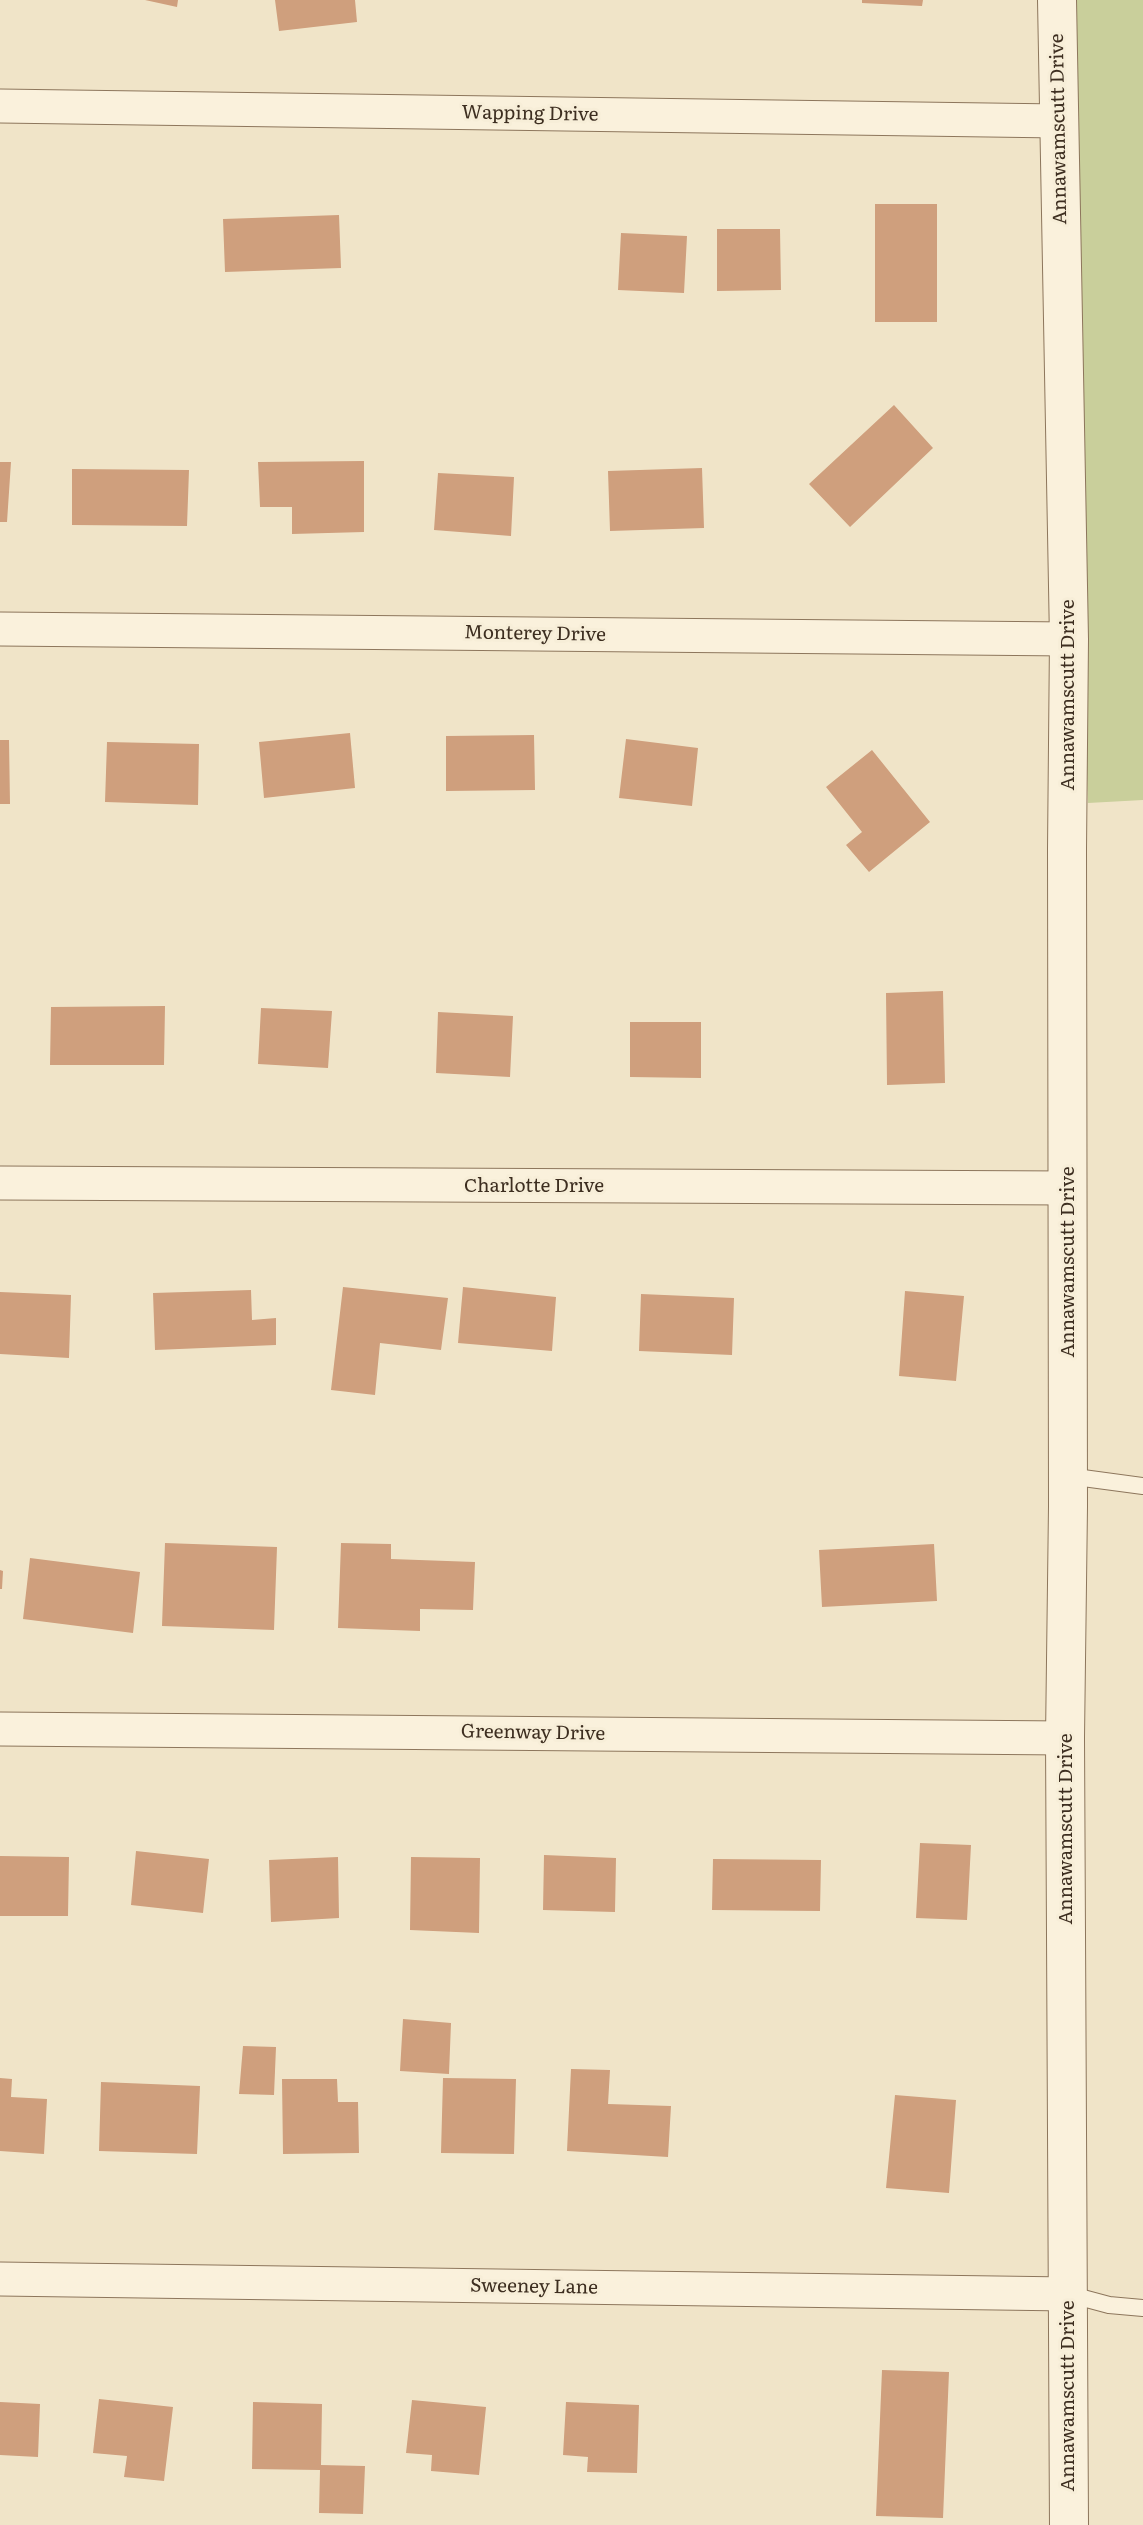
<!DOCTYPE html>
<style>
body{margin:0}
canvas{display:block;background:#f0e4c8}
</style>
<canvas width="1143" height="2525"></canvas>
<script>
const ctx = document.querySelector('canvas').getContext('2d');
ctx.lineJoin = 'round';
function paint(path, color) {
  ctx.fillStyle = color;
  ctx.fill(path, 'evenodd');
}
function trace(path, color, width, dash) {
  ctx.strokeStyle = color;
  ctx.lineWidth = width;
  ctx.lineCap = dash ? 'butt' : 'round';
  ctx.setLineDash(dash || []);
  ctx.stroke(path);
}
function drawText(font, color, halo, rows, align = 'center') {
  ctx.font = font + ' Literata,serif';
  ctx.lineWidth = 6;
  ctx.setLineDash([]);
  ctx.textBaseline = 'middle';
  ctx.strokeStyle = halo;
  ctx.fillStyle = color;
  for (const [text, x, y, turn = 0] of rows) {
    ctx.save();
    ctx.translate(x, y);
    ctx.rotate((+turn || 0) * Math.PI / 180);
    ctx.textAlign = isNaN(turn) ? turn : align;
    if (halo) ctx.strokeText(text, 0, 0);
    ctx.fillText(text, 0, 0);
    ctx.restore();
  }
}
paint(new Path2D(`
 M1066,0H1143V800L1088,803Z`), '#c9cf9b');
paint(new Path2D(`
 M145,0H178L177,7Z
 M275,0H355L357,22L279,31Z
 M862,0H923L922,6L862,3Z
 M875,204H937V322H875Z
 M339,215L341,268L225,272L223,219Z
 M717,229H780L781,290L717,291Z
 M621,233L687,236L684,293L618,290Z
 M894,405L933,448L850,527L809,484Z
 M364,461V532L292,534V507H260L258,462Z
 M0,462H11L7,522H0Z
 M702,468L704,528L610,531L608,471Z
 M72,469L189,470L187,526L72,525Z
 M438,473L514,477L511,536L434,530Z
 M350,733L355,788L264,798L259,742Z
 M534,735L535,790L446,791V736Z
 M626,739L698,748L692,806L619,798Z
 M0,740H9L10,804H0Z
 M107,742L199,744L198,805L105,802Z
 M872,750L930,822L869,872L846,845L862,832L826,787Z
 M943,991L945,1083L887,1085L886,993Z
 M165,1006L164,1065H50L51,1007Z
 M261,1008L332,1011L328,1068L258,1064Z
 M438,1012L513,1016L510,1077L436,1073Z
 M630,1022H701V1078L630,1077Z
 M343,1287L448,1298L441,1350L380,1343L375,1395L331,1390Z
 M463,1287L556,1297L552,1351L458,1343Z
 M251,1290L252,1320L276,1318V1345L155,1350L153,1293Z
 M905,1291L964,1296L956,1381L899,1376Z
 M0,1292L71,1295L69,1358L0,1354Z
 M641,1294L734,1298L732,1355L639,1351Z
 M165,1543L277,1547L274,1630L162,1626Z
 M341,1543L391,1544V1559L475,1562L473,1610L420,1609V1631L338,1628Z
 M934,1544L937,1601L822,1607L819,1550Z
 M30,1558L140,1572L133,1633L23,1619Z
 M0,1570L3,1571L2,1589H0Z
 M920,1843L971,1845L967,1920L916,1918Z
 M136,1851L209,1859L203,1913L131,1905Z
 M544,1855L616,1858L615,1912L543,1910Z
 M0,1856L69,1857L68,1916H0Z
 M338,1857L339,1918L271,1922L269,1860Z
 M411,1857L480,1858L479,1933L410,1930Z
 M713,1859L821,1860L820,1911L712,1910Z
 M403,2019L451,2023L449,2074L400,2071Z
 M243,2046L276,2047L274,2095L239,2094Z
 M571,2069L610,2070L608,2104L671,2106L668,2157L567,2151Z
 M0,2078L12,2079L11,2097L47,2099L44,2154L0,2151Z
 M443,2078L516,2079L514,2154L441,2153Z
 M282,2079H337L338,2102H358L359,2153L283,2154Z
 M101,2082L200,2086L197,2154L99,2151Z
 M895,2095L956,2100L949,2193L886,2188Z
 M882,2370L949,2372L943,2518L876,2516Z
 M99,2399L173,2407L164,2481L124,2477L127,2456L93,2453Z
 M412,2400L486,2407L479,2475L431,2471L432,2455L406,2453Z
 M0,2402L40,2404L38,2457L0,2455Z
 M253,2402L322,2404L321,2465L365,2466L363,2514L319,2513L320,2470L252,2469Z
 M566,2402L639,2405L637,2473L587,2472L588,2457L563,2455Z`), '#cf9f7d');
const service = new Path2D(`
 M1068,1476L1143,1486
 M1068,2294L1109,2305L1143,2308`);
const minor = new Path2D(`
 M0,106L1059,121
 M0,629L1069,639
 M0,1183L1068,1188
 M0,1729L1065,1738
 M0,2279L1068,2294`);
const tertiary = new Path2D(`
 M1057,0L1069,639L1067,849L1068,1506L1065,1738L1069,2525`);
trace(service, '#8d765c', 18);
trace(minor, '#8d765c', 35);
trace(tertiary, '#8d765c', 40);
trace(service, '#faf1dc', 16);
trace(minor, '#faf1dc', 33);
trace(tertiary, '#faf1dc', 38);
drawText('19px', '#3d2e20', '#f7eed8', [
 ["Wapping Drive",530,114,1],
 ["Annawamscutt Drive",1059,129,-91],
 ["Monterey Drive",535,634,1],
 ["Annawamscutt Drive",1068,695,-90],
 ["Charlotte Drive",534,1186],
 ["Annawamscutt Drive",1068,1262,-90],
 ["Greenway Drive",533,1733,1],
 ["Annawamscutt Drive",1066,1829,-90],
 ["Sweeney Lane",534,2287,1],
 ["Annawamscutt Drive",1068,2396,-90]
]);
</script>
